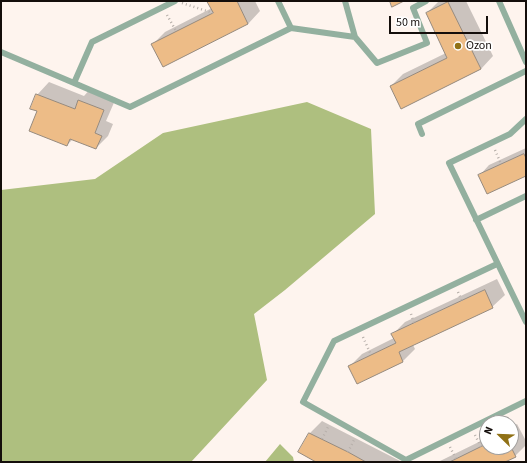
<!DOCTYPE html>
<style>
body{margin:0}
#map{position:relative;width:527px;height:463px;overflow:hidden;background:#fef4ee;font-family:"Source Sans 3",sans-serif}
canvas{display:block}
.frame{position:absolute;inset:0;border:2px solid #140e0b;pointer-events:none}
.north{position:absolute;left:479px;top:415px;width:40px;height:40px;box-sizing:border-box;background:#fff;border:1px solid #a19f9d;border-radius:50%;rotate:293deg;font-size:11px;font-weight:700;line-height:16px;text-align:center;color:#140e0b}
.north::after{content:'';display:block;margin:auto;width:14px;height:18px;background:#907116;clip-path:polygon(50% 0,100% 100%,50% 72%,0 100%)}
.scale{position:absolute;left:389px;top:16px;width:99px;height:18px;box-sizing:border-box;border:2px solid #140e0b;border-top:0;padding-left:5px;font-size:12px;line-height:14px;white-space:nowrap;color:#140e0b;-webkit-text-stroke:3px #fff;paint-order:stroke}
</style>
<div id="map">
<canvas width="527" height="463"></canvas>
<div class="frame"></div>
<div class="north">N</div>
<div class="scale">50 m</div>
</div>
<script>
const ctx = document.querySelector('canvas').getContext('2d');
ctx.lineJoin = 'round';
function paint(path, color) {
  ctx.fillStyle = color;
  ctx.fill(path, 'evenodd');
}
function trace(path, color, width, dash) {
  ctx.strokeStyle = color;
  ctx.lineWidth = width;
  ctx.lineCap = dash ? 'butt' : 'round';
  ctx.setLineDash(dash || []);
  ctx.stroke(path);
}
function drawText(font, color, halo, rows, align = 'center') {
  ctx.font = font + ' "Source Sans 3",sans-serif';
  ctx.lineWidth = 3.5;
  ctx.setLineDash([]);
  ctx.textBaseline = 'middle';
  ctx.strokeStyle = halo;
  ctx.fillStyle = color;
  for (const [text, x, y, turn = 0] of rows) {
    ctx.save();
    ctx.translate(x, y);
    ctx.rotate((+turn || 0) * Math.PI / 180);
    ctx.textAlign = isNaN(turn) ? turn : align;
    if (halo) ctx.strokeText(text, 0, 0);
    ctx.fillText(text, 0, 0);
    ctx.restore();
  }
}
paint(new Path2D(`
 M307,102L371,129L375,214L285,290L254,314L267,380L191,462H1V190L95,179L163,133Z
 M280,444L293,457L294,462H265Z`), '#aebf7f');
paint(new Path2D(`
 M208,1H255L260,11L248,24L153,44L165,32L212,8Z
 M439,1H466L493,56L481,69L402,108L391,86L403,74L446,53L427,13Z
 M49,82L84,96L91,88L116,98L106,121L113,124L108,136L96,148L73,139L67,145L39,111L37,95Z
 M526,148V175H480L489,165Z
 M497,279L505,295L492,307L413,345L415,349L403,361L357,382L350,366L362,354L394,338L393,334L405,322Z
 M322,421L402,462H318L310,433Z
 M517,424L526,441V445L515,456L502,462H438L487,438V447H511V427Z`), '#0003');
const building = new Path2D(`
 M207,1H237L248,24L163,67L151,44L213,13Z
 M390,1H404L392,7Z
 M448,2L481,69L401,109L390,86L447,58L426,13Z
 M36,94L75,109L78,100L104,110L95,133L102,136L96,149L70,139L67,146L29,131L37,111L30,109Z
 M524,154L526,158V176L487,194L478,175Z
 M485,290L493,308L399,352L403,362L357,384L348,366L396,343L391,334Z
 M309,433L348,452L366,462H316L298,452Z
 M487,444V447H511L516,457L505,462H450Z`);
paint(building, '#edbc87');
trace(building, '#968a7e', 1);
trace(new Path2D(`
 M182,3L213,13
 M167,15L176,31
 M495,150L501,164
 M458,292L462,301
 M411,314L414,323
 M363,337L371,355
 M475,435L481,447
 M322,439L329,425
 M450,447L456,459
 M348,452L354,440`), '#b6aea9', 2.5, [1, 3]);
trace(new Path2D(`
 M175,1L92,42L74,83L130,107L291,28L278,1
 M345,1L355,37L377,63L427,43L413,8L426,1
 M499,1L526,62
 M291,28L355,37
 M1,52L74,83
 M526,119L510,134L449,163L526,322
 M422,134L418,124L526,71
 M476,220L526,196
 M497,264L334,341L303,402L406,460L526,401`), '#93b09f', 6);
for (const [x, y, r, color] of [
 [458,46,4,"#907116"]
]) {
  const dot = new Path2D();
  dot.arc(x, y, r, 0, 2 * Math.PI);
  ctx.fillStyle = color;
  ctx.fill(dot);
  trace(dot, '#fff', 1.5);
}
drawText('12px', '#140e0b', '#fff', [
 ["Ozon",466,46]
], 'left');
</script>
